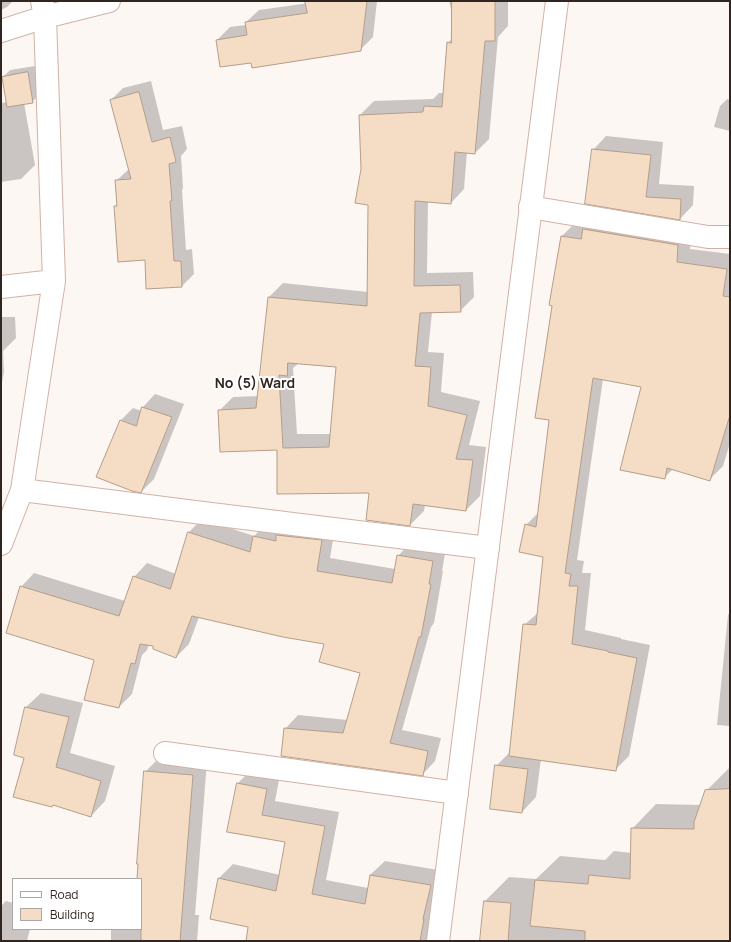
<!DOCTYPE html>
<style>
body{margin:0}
#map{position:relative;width:731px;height:942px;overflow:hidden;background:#fdf7f4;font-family:Manrope,sans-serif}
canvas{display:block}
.frame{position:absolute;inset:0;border:2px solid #302520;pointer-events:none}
.legend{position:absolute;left:12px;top:878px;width:130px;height:52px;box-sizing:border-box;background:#fff;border:1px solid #aca8a6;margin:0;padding:5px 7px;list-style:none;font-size:12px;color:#302520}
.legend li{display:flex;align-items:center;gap:8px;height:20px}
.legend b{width:20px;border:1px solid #aca8a6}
</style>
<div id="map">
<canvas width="731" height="942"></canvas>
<div class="frame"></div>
<ul class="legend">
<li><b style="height:5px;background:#fff"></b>Road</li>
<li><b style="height:11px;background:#f5dcc5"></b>Building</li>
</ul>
</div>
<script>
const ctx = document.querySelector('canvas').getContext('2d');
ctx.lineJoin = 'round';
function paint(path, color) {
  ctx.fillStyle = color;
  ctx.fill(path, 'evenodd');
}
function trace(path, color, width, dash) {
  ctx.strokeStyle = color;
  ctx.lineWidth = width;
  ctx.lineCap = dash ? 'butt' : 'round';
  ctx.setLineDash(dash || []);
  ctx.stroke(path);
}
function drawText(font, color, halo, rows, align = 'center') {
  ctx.font = font + ' Manrope,sans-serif';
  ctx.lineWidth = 4;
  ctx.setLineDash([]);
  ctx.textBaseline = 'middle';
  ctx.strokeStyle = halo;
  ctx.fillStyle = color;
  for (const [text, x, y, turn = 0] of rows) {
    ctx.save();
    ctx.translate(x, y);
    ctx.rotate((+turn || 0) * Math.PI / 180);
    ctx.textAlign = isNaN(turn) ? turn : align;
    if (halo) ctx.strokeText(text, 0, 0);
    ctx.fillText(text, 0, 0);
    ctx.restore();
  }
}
paint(new Path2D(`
 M1,1H13L7,7L1,10Z
 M309,1H377L373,37L360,50L252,62L217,40L230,27L246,25V22L259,10L309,3Z
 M449,1H508V26L498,37L489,139L475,153L467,152L464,189L451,203L428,201L427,273L473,272L474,297L460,311L432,312L428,352L444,353L441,392L480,401L469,445L486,447L480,496L466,510L425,505L424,511L410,525L370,492L278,449L219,411L233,397L259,396L269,297L283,283L368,292L369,204L362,169L360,115L374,101L433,99L439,93H444L448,43L457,33ZM299,363L337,366L331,434H297L293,368Z
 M35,66L40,94L32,102L24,103L35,165L21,179L1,182V103L7,102L3,77L10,70Z
 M151,81L163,130L182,126L187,149L181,156L183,188L182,190L186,250L192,249L194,274L182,286L147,288L146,259L115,206L118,204L116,181L130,168L111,100L123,88Z
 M727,99L730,100V131L714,127L720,106Z
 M606,136L663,142L659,184L694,186L693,205L680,219L587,203L593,150Z
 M575,223L691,232L690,249L730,254V443L723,466L710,479L673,469L664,478L643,386L603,379L577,560L584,561L582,573H591L585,630L621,638V639L650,645L629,756L615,770L541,759L536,797L522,812L496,766L510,752L524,625L539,612L544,556L526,525L539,512L550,419L553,305L550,304L562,236Z
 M1,317H15L16,338L3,351L4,372L1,387Z
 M155,394L184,404L154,479L141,492L121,420L133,408L142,411L143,407Z
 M202,519L254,536L267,523L335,527L330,558L395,569L398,556L411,542L446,548L442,571H443L434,623L431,627L402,730L441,738L435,761L422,775L285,729L298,715L348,720L361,672L325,643L199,617L189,644L176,657L155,645L149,644L147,650L142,655L132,694L119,707L95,660L21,587L34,573L125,601L134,577L147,563L176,574L189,532Z
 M730,612V726L717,725L728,615Z
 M41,693L83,703L70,753L115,766L105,801L91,816L25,757L15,755L26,707Z
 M160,757L207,761L195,915H199L197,941H111V929H141V879H138L145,772Z
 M730,767V941H499L481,939L485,901L509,877L536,879L560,856L605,860L614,851L632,853V829L656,804L701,805L706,791Z
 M252,769L280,775L275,801L339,812L326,880L368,888L370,875L385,861L444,871L427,941H247L249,926L211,918L219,878L233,864L280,875L286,841L229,832L238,783Z
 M6,901L13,903V929H30L27,941H1V906Z`), '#0003');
const building = new Path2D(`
 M305,1H367L361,51L252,68L251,63L220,67L216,40L247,35L245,22L307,13Z
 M452,1H495V41H485L475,154L455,152L451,204L415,201L414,286L460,285L461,312L420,313L415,366L431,367L428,406L467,415L456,459L473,460L466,511L413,504L410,526L366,520L369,493L277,494V450L220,452L218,410L256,408L268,297L367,306L368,205L355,203L361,169L359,115L423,112L424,106L442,107L447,42L451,43ZM288,363L336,367L329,447L283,448L279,375L287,376Z
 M28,72L33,103L7,107L2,77Z
 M139,92L152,142L170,137L176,162L169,164L172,201H170L174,261H181L182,287L146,289L145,260L118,262L114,206H117L115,180L131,179L110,100Z
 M592,149L651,155L646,197L681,199L680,220L585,204Z
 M583,229L678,245L677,262L727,269L723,296L730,297V415L710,481L667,468L665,479L620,470L641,387L593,378L565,573L571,574L569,586H578L572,644L608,651V652L637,658L616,771L509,756L523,624L536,625L543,557L519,552L525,524L536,527L549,420L535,418L552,306L549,305L561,236L581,239Z
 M142,407L172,417L141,493L132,491L96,477L120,420L136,426Z
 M188,532L250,552L253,536L276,541V535L322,540L317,571L392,583L397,555L433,561L429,584H431L421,637H419L390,743L428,751L423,776L281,756L284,728L343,733L360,673L319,662L324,644L283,637L192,616L176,658L153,649V646L140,644L135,664L131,663L119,708L84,700L94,660L6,633L20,586L119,616L133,576L170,589Z
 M25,707L69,717L56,767L101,781L91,817L53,805L52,807L13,797L24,758L14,755Z
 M495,765L528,769L522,813L490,809Z
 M144,771L193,775L180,941H141V879H137L138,864H137Z
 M237,783L267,789L262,815L325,826L312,894L365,904L370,875L431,885L423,919H424L420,941H246L248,927L210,919L218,878L276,891L285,842L227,832Z
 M730,789V941H585V931L530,926L535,880L588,884L589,875L630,879L631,828L694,829V822L705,790Z
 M484,901L511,903L508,941H480Z`);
paint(building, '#f5dcc5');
trace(building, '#b49d89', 1);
const minor = new Path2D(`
 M1,31L45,17L109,1
 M530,207L708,237H730
 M1,287L54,281
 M22,490L195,512L488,548
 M1,544L22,490L54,281L45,17L42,1
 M165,753L457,793`);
const tertiary = new Path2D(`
 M438,941L557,1`);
trace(minor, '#d0b2a5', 24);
trace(tertiary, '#d0b2a5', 24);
trace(minor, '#fff', 22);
trace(tertiary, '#fff', 22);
drawText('bold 14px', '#302520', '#fff', [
 ["No (5) Ward",255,384]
]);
</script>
